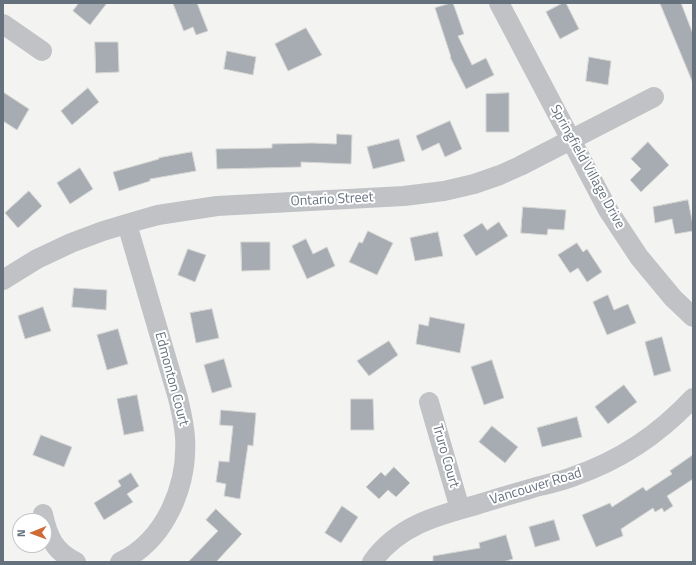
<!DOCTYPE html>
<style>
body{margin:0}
#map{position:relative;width:696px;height:565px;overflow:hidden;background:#f3f4f1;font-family:"Titillium Web",sans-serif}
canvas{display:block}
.frame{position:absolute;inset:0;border:4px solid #66717e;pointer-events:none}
.north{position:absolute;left:12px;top:513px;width:40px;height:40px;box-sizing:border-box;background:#fff;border:1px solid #c2c6cb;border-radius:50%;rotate:269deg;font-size:11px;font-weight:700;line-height:16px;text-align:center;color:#66717e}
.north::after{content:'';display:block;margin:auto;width:14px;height:18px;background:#ce6b36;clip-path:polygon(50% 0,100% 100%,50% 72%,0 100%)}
</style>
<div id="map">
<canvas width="696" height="565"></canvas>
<div class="frame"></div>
<div class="north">N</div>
</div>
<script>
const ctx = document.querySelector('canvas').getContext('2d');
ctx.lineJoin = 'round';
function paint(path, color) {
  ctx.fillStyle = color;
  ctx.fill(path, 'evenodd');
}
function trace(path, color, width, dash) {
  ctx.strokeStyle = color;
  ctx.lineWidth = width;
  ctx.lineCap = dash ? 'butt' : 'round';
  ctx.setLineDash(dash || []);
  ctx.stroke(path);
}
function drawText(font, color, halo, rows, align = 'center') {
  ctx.font = font + ' "Titillium Web",sans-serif';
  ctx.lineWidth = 4;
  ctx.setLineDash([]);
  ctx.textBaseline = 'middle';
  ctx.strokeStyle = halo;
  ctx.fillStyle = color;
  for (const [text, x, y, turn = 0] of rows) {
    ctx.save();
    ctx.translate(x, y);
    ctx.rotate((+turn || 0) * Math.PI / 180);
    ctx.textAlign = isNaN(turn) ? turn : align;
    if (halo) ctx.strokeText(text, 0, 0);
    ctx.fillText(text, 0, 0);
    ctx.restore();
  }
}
const building = new Path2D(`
 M79,3H107L90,25L73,11Z
 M173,3H197L208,31L196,35L193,27L184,31Z
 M451,3H453L464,34L458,36L472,65L486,58L494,75L466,89L450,57H451L435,8Z
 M563,3H566L579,29L560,39L546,12Z
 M660,3H681L693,34V83Z
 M306,28L322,55L288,71L275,44Z
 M95,42H118L119,72L96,73Z
 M227,51L256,57L253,75L224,69Z
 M589,57L611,61L608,85L586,81Z
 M88,88L99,102L72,125L61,111Z
 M3,92L29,109L17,130L3,121Z
 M509,93V132H486V94Z
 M450,121L462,149L445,157L439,143L422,151L416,136Z
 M337,134L352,135L351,164L301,162V167L217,169L216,149L272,148V144L312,143L336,144Z
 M399,139L405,161L373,169L367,147Z
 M648,142L669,165L641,192L630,180L641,169L631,159Z
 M192,152L196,171L150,179V181L119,191L113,172L159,159V158Z
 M80,168L93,189L70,204L57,183Z
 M29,191L42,206L18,228L5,213Z
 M688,200L693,225V231L675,234L672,219L655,223L653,207Z
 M523,207L566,210L564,230L548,229L547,235L521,233Z
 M499,222L508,236L476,256L463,235L482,223L487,230Z
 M368,231L393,243L377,275L349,262L359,242L362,243Z
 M438,232L443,256L415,261L410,238Z
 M306,239L313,254L327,247L335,266L307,279L292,246Z
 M241,242H270V270L242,271Z
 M577,243L583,252L587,249L602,272L587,282L578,268L570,273L558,255Z
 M188,249L206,255L195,282L178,275Z
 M74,288L107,290L106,310L72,307Z
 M608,295L614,310L628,304L636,323L607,335L593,302Z
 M43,307L51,331L25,339L18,316Z
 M212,309L219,338L196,343L190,313Z
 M430,317L465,324L460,353L416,344L419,324L428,326Z
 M118,329L128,364L107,370L97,335Z
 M662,337L671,371L654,376L645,342Z
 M389,341L398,355L369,376L357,361Z
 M224,359L232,387L212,393L204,365Z
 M492,360L504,398L484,405L471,367Z
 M624,385L637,402L608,424L595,407Z
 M137,395L144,431L124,435L117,399Z
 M351,399H373L374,430H351Z
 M221,410L256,413L253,446L248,445L240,499L224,496L226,484L216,482L219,461L229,462L233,426L220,425Z
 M577,417L582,437L542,447L537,428Z
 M492,426L518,447L505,463L479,442Z
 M41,435L72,447L64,467L33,455Z
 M693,455V479L667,496L673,506L664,512L662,508L655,512L653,508L621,529L623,536L596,547L582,515L610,503L612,507L643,487L646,491L672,474L670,471Z
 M394,467L410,483L396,497L388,490L379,499L366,487L381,472L385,476Z
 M131,473L139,486L127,494L133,502L104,520L94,503L121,486L118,481Z
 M342,506L358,517L341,543L325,533Z
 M216,509L242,534L216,562H188L218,531L206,520Z
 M554,520L560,540L535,547L529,527Z
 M506,535L513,559L503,562H433V556L480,548L479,543Z`);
paint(building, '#a6acb2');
trace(building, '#d5d5d3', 1);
trace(new Path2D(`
 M499,3L608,210L639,257L673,298L693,317
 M3,24L42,51
 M3,280L37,259L71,243L103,231L140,220L158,215L217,206L404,196L444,191L474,184L500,175L520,166L654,97
 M429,402L460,509
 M43,514C48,537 54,551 76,562
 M120,562C166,540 188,485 185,437C184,423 181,411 178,398L127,224
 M372,562C398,526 435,516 476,505C497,498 519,492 540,486C551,483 562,481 572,477C621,460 658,435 693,398`), '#c0c2c5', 20);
drawText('14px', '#66717e', '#fff', [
 ["Springfield Village Drive",587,167,61],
 ["Ontario Street",332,200,-3],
 ["Edmonton Court",171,379,75],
 ["Truro Court",445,456,74],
 ["Vancouver Road",536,487,-17]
]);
</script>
